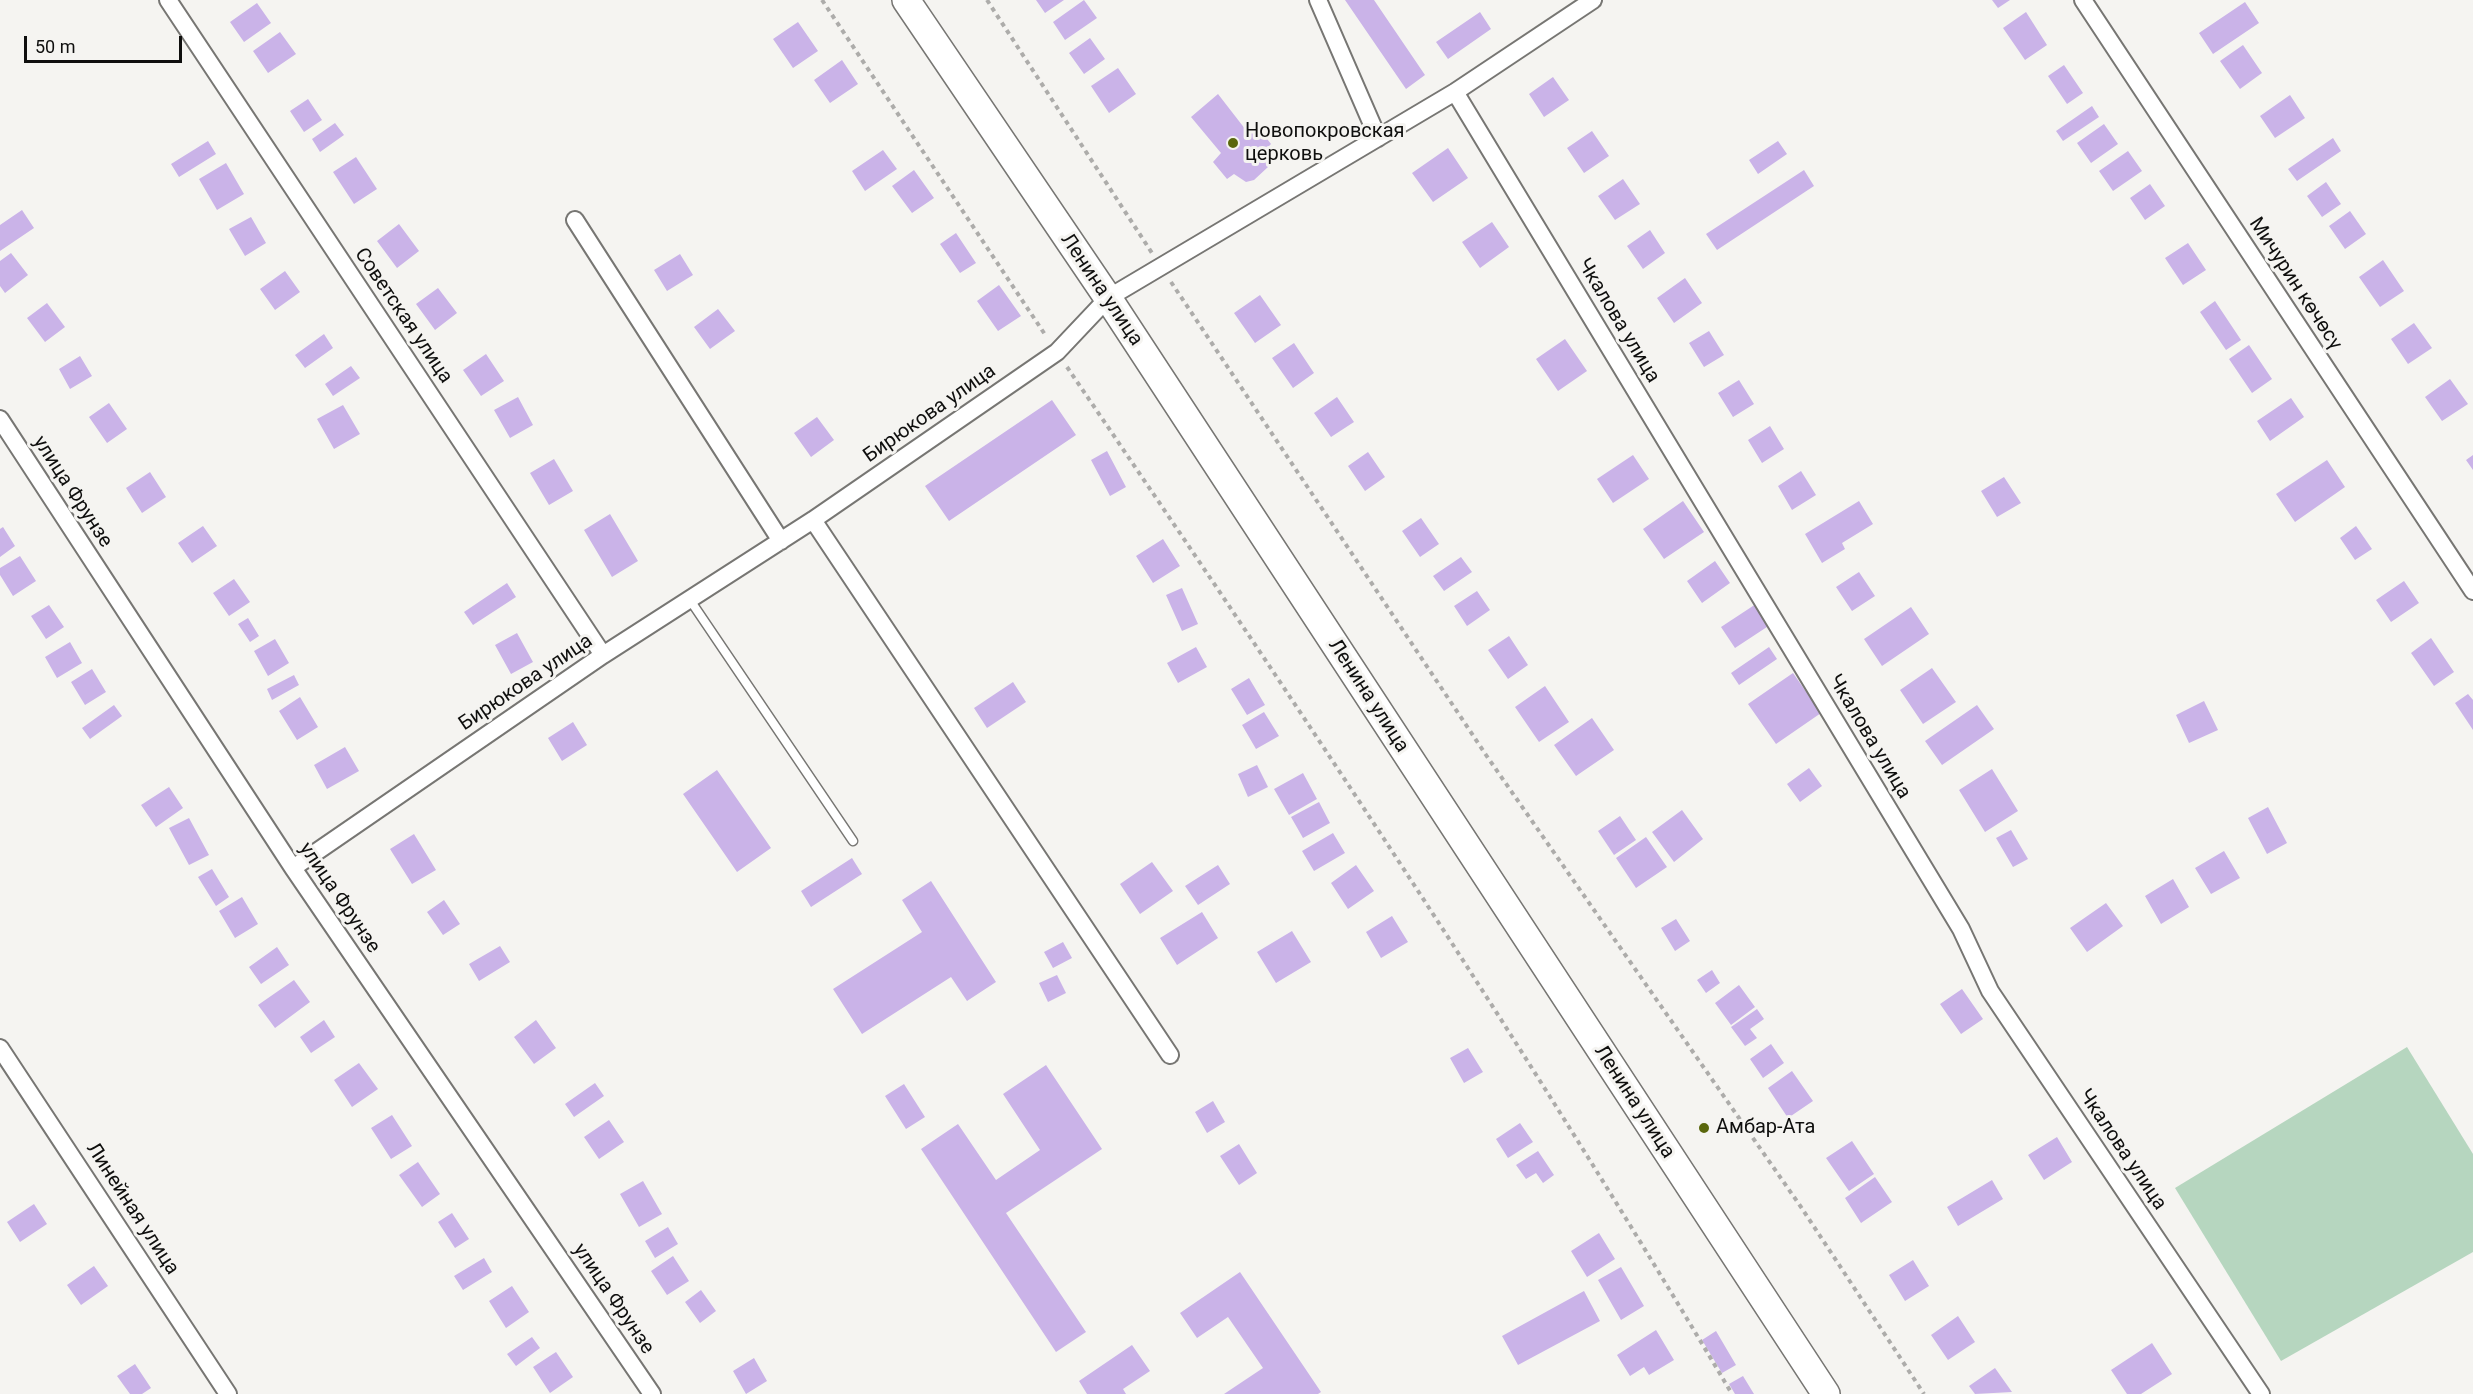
<!DOCTYPE html>
<meta charset="utf-8">
<style>
body{margin:0}
#map{position:relative;width:2473px;height:1394px;overflow:hidden;background:#f5f4f1;font-family:Roboto,sans-serif}
canvas{display:block}
.scale{position:absolute;left:24px;top:36px;width:158px;height:27px;box-sizing:border-box;border:3px solid #0f0f0e;border-top:0;padding-left:8px;font-size:18px;line-height:21px;white-space:nowrap;color:#0f0f0e;-webkit-text-stroke:4px #f5f4f1;paint-order:stroke}
</style>
<div id="map">
<canvas width="2473" height="1394"></canvas>
<div class="scale">50 m</div>
</div>
<script>
const ctx = document.querySelector('canvas').getContext('2d');
ctx.lineJoin = 'round';
function paint(path, color) {
  ctx.fillStyle = color;
  ctx.fill(path, 'evenodd');
}
function trace(path, color, width, dash) {
  ctx.strokeStyle = color;
  ctx.lineWidth = width;
  ctx.lineCap = dash ? 'butt' : 'round';
  ctx.setLineDash(dash || []);
  ctx.stroke(path);
}
function drawText(font, color, halo, rows, align = 'center') {
  ctx.font = font + ' Roboto,sans-serif';
  ctx.lineWidth = 6;
  ctx.setLineDash([]);
  ctx.textBaseline = 'middle';
  ctx.strokeStyle = halo;
  ctx.fillStyle = color;
  for (const [text, x, y, turn = 0] of rows) {
    ctx.save();
    ctx.translate(x, y);
    ctx.rotate((+turn || 0) * Math.PI / 180);
    ctx.textAlign = isNaN(turn) ? turn : align;
    if (halo) ctx.strokeText(text, 0, 0);
    ctx.fillText(text, 0, 0);
    ctx.restore();
  }
}
paint(new Path2D(`
 M2407,1047L2473,1154V1252L2281,1361L2175,1188Z`), '#b6d6bf');
paint(new Path2D(`
 M1036,0H1064L1045,13Z
 M1084,0L1097,18L1065,40L1053,22Z
 M1345,0H1374L1425,75L1406,89Z
 M1992,0H2010L1998,8Z
 M2245,2L2259,23L2213,54L2199,33Z
 M257,3L271,23L244,42L230,22Z
 M1480,12L1491,29L1448,59L1436,42Z
 M2026,12L2047,45L2025,60L2003,28Z
 M798,22L818,51L793,68L773,39Z
 M280,32L296,54L268,73L253,51Z
 M1090,38L1105,59L1084,74L1069,53Z
 M2243,45L2262,73L2240,89L2220,61Z
 M842,60L858,84L830,103L814,80Z
 M2064,65L2083,93L2067,104L2048,76Z
 M1118,68L1136,94L1109,113L1091,86Z
 M1553,77L1569,100L1544,117L1529,94Z
 M1218,94L1249,134L1257,126L1271,144L1264,151L1268,167L1254,180L1246,182L1234,174L1227,179L1213,162L1221,153L1191,117Z
 M2290,95L2305,118L2275,138L2260,116Z
 M308,99L322,120L304,132L290,111Z
 M2092,106L2099,117L2063,141L2056,131Z
 M335,123L344,135L320,152L312,139Z
 M2104,124L2118,144L2091,163L2077,143Z
 M1592,131L1609,156L1584,173L1567,148Z
 M2333,138L2341,151L2297,181L2288,169Z
 M208,141L216,154L179,177L171,164Z
 M1778,141L1787,154L1758,174L1749,160Z
 M1448,148L1468,178L1433,202L1412,173Z
 M883,150L897,169L865,191L852,171Z
 M2128,151L2142,171L2113,191L2099,171Z
 M356,157L377,189L354,204L333,172Z
 M226,163L244,194L217,210L199,179Z
 M914,170L934,198L912,213L892,186Z
 M1804,170L1814,186L1717,250L1706,234Z
 M1623,179L1640,204L1615,220L1598,196Z
 M2326,182L2341,204L2322,217L2307,196Z
 M2150,184L2165,206L2145,220L2130,198Z
 M22,210L34,228L0,251V225Z
 M2350,211L2366,234L2345,249L2329,226Z
 M251,217L266,243L245,256L229,229Z
 M1492,222L1509,247L1480,268L1462,242Z
 M399,224L419,251L397,268L377,241Z
 M1650,230L1665,253L1643,269L1627,246Z
 M956,233L976,263L960,273L940,244Z
 M2188,243L2206,270L2183,285L2165,258Z
 M11,253L28,275L5,293L0,286V261Z
 M680,254L693,275L667,291L654,270Z
 M2383,260L2404,291L2380,307L2359,277Z
 M285,271L300,292L275,310L260,289Z
 M1685,278L1702,303L1674,323L1657,298Z
 M999,285L1021,316L998,331L977,301Z
 M438,288L457,313L435,330L416,304Z
 M1260,295L1281,325L1255,343L1234,313Z
 M2215,301L2241,340L2226,350L2200,312Z
 M47,303L65,327L45,342L27,318Z
 M718,309L735,331L710,349L694,327Z
 M2414,323L2432,348L2408,364L2391,339Z
 M1709,331L1724,355L1704,367L1689,343Z
 M324,334L333,348L305,368L295,355Z
 M1565,339L1587,371L1558,391L1536,359Z
 M1294,343L1314,373L1293,388L1272,358Z
 M2249,345L2272,379L2252,393L2229,359Z
 M486,354L504,381L481,396L463,370Z
 M80,356L92,376L70,389L59,369Z
 M351,366L360,378L333,396L325,384Z
 M2450,379L2468,404L2442,421L2425,397Z
 M1739,380L1754,404L1733,417L1718,393Z
 M518,397L533,425L510,438L494,410Z
 M1337,397L1354,422L1331,437L1314,413Z
 M2291,398L2304,417L2270,441L2257,421Z
 M1052,400L1076,435L949,521L925,486Z
 M109,403L127,429L107,443L89,417Z
 M343,405L360,434L334,449L317,419Z
 M817,417L834,440L811,457L794,433Z
 M1770,426L1784,449L1762,463L1748,440Z
 M1107,451L1126,487L1110,496L1091,460Z
 M1368,452L1385,477L1365,491L1348,466Z
 M1633,455L1649,479L1613,503L1597,479Z
 M2473,455V470L2466,460Z
 M554,459L573,491L549,505L530,473Z
 M2327,460L2345,487L2295,522L2276,494Z
 M1801,471L1816,495L1792,510L1778,486Z
 M150,472L166,497L142,513L126,488Z
 M2004,477L2021,503L1997,517L1981,491Z
 M1683,501L1704,532L1664,559L1643,529Z
 M1859,501L1873,524L1842,543L1845,549L1822,563L1805,534Z
 M610,514L638,561L612,577L584,530Z
 M1421,518L1439,544L1420,557L1402,531Z
 M203,526L217,546L192,563L178,543Z
 M2356,526L2372,549L2355,560L2340,538Z
 M3,527L15,546L0,557V529Z
 M1163,539L1180,566L1153,583L1136,556Z
 M20,556L36,581L13,596L0,575V568Z
 M1461,557L1472,572L1444,591L1433,576Z
 M1715,561L1730,583L1702,603L1687,581Z
 M1859,572L1875,596L1852,611L1836,587Z
 M234,579L250,602L229,616L213,593Z
 M2404,581L2419,603L2391,622L2376,600Z
 M507,583L516,597L473,625L464,612Z
 M1182,588L1198,624L1182,631L1166,595Z
 M1477,591L1490,610L1467,626L1454,606Z
 M1759,602L1773,623L1735,648L1721,627Z
 M49,605L64,627L46,639L31,616Z
 M1911,607L1929,634L1882,666L1864,639Z
 M248,618L259,636L250,642L238,624Z
 M517,633L533,662L511,674L495,645Z
 M1509,636L1528,665L1508,679L1488,650Z
 M2431,638L2454,672L2434,686L2411,653Z
 M275,639L289,663L268,676L254,651Z
 M70,642L82,663L57,678L45,657Z
 M1196,647L1207,667L1178,683L1167,663Z
 M1769,647L1777,659L1739,685L1731,673Z
 M1932,668L1956,702L1923,724L1900,690Z
 M92,669L106,692L85,705L71,682Z
 M1793,673L1821,713L1776,744L1748,704Z
 M294,675L299,685L272,700L267,689Z
 M1249,678L1265,705L1247,715L1231,689Z
 M1013,682L1026,702L987,728L974,708Z
 M1545,686L1569,722L1539,742L1515,707Z
 M2468,694L2473,700V730L2455,703Z
 M300,697L318,727L297,740L279,711Z
 M2204,701L2218,730L2189,743L2176,715Z
 M114,705L122,716L90,739L82,728Z
 M1977,705L1994,729L1942,765L1925,741Z
 M1264,712L1279,736L1256,749L1242,725Z
 M1592,718L1614,750L1576,776L1554,745Z
 M573,722L587,745L562,761L548,738Z
 M345,747L359,771L327,789L314,765Z
 M1257,765L1268,787L1248,797L1238,774Z
 M1809,768L1822,786L1800,802L1787,784Z
 M1992,769L2018,811L1985,832L1959,790Z
 M717,770L771,848L737,872L683,794Z
 M1303,773L1317,799L1289,815L1274,789Z
 M169,787L183,808L156,827L141,805Z
 M1319,802L1330,823L1303,838L1291,817Z
 M2268,807L2287,843L2267,854L2248,818Z
 M1682,810L1703,839L1674,862L1652,832Z
 M1620,816L1636,840L1614,855L1598,831Z
 M189,818L209,855L189,865L169,828Z
 M2011,830L2028,859L2013,867L1996,838Z
 M1333,833L1345,853L1314,871L1302,851Z
 M414,834L436,870L412,884L390,849Z
 M1646,837L1667,867L1636,888L1616,858Z
 M2224,851L2240,878L2211,894L2195,868Z
 M852,858L862,874L811,907L801,891Z
 M1152,862L1173,891L1140,914L1120,884Z
 M1218,865L1230,884L1198,905L1185,886Z
 M1356,865L1374,891L1348,909L1331,883Z
 M212,869L229,897L216,906L198,877Z
 M2173,879L2189,907L2161,924L2145,896Z
 M931,881L996,982L967,1001L951,977L862,1034L833,989L922,932L902,900Z
 M242,897L258,924L235,938L219,911Z
 M444,900L460,924L443,935L427,912Z
 M2106,903L2123,926L2087,952L2070,928Z
 M1202,912L1218,938L1177,965L1160,938Z
 M1392,916L1408,942L1381,958L1366,932Z
 M1676,919L1690,941L1675,951L1661,928Z
 M1292,931L1311,962L1276,983L1257,952Z
 M1063,942L1072,958L1053,968L1044,952Z
 M500,946L510,962L479,981L469,964Z
 M277,947L289,965L261,984L249,967Z
 M1712,970L1720,983L1706,993L1697,980Z
 M1057,975L1066,993L1048,1002L1039,983Z
 M294,980L310,1002L275,1028L258,1005Z
 M1739,985L1755,1007L1731,1025L1715,1003Z
 M1962,989L1983,1019L1961,1034L1940,1004Z
 M1757,1009L1764,1019L1750,1029L1757,1038L1745,1046L1731,1027Z
 M324,1020L335,1037L311,1053L300,1037Z
 M536,1020L556,1048L534,1064L514,1037Z
 M1771,1044L1784,1063L1763,1078L1750,1059Z
 M1468,1048L1483,1072L1464,1083L1450,1058Z
 M359,1063L378,1089L352,1107L334,1080Z
 M1046,1065L1102,1149L1006,1213L1086,1332L1056,1352L921,1149L958,1124L996,1180L1040,1150L1003,1094Z
 M1792,1071L1813,1101L1788,1118L1768,1088Z
 M595,1083L604,1096L574,1117L565,1104Z
 M904,1084L925,1117L906,1129L885,1096Z
 M1213,1101L1225,1122L1207,1133L1195,1112Z
 M392,1115L412,1146L391,1159L371,1128Z
 M609,1120L624,1142L599,1159L584,1137Z
 M1520,1123L1533,1142L1508,1158L1496,1139Z
 M2057,1137L2072,1162L2044,1180L2028,1155Z
 M1852,1141L1874,1174L1849,1191L1826,1158Z
 M1239,1144L1257,1173L1239,1185L1220,1156Z
 M1538,1151L1554,1175L1543,1183L1536,1173L1526,1179L1516,1165Z
 M418,1162L440,1194L422,1207L399,1175Z
 M1875,1177L1892,1202L1861,1223L1845,1198Z
 M1992,1180L2003,1199L1958,1226L1947,1207Z
 M643,1181L662,1214L639,1227L620,1194Z
 M34,1204L47,1224L20,1242L7,1222Z
 M452,1213L469,1239L455,1248L438,1222Z
 M668,1227L678,1244L655,1258L645,1241Z
 M1599,1233L1615,1259L1587,1277L1571,1251Z
 M673,1256L689,1281L667,1295L651,1271Z
 M484,1258L492,1272L463,1290L454,1276Z
 M1913,1260L1929,1286L1905,1301L1889,1275Z
 M94,1266L108,1286L81,1305L67,1285Z
 M1621,1267L1644,1306L1621,1320L1598,1280Z
 M1240,1272L1321,1392L1318,1394H1224L1263,1368L1228,1317L1197,1338L1180,1313Z
 M512,1286L529,1312L506,1328L489,1301Z
 M701,1290L716,1311L700,1323L685,1302Z
 M1584,1291L1600,1321L1518,1365L1502,1336Z
 M1958,1316L1975,1342L1948,1360L1931,1335Z
 M1656,1330L1674,1360L1649,1375L1644,1367L1630,1376L1617,1355Z
 M1716,1331L1736,1365L1722,1373L1702,1340Z
 M532,1337L540,1348L516,1366L507,1354Z
 M2152,1343L2172,1374L2141,1394H2127L2111,1370Z
 M1132,1345L1150,1371L1123,1389L1126,1394H1087L1079,1381Z
 M556,1352L573,1377L550,1393L533,1367Z
 M754,1358L767,1381L746,1394L733,1371Z
 M135,1364L151,1388L142,1394H130L117,1376Z
 M1995,1368L2012,1392L1975,1394L1969,1386Z
 M1743,1376L1754,1394H1735L1729,1384Z`), '#cab3e8');
const service = new Path2D(`
 M690,600L853,841`);
const minor = new Path2D(`
 M168,0L603,655
 M1318,0L1378,138
 M2083,0L2473,591
 M1455,92L1961,929L1990,991L2261,1394
 M575,220L781,541
 M0,419L293,868L652,1394
 M813,520L1170,1055
 M293,868L603,655L813,520L1057,352L1108,298L1455,92L1593,0
 M0,1048L228,1394`);
const primary = new Path2D(`
 M906,0L1108,298L1826,1394`);
trace(service, '#777673', 11);
trace(minor, '#777673', 20);
trace(primary, '#777673', 30);
trace(new Path2D(`
 M822,0L1046,336
 M987,0L1152,253
 M1171,282L1486,755L1801,1207L1924,1394
 M1067,367C1297,704 1524,1043 1732,1394`), '#adacaa', 4, [4.5, 4.5]);
trace(service, '#fff', 8);
trace(minor, '#fff', 16);
trace(primary, '#fff', 27);
for (const [x, y, r, color] of [
 [1233,143,6,"#5a670d"],
 [1704,1128,6,"#5a670d"]
]) {
  const dot = new Path2D();
  dot.arc(x, y, r, 0, 2 * Math.PI);
  ctx.fillStyle = color;
  ctx.fill(dot);
  trace(dot, '#f5f4f1', 2);
}
drawText('20px', '#0f0f0e', '#f5f4f1', [
 ["Новопокровская",1245,132],
 ["церковь",1245,155],
 ["Амбар-Ата",1716,1128]
], 'left');
drawText('20px', '#0f0f0e', '#f5f4f1', [
 ["Мичурин көчөсү",2295,284,57],
 ["Ленина улица",1101,290,56],
 ["Советская улица",403,316,56],
 ["Чкалова улица",1618,321,59],
 ["Бирюкова улица",930,414,-35],
 ["улица Фрунзе",72,492,57],
 ["Бирюкова улица",526,683,-34],
 ["Ленина улица",1368,696,57],
 ["Чкалова улица",1869,737,59],
 ["улица Фрунзе",339,898,56],
 ["Ленина улица",1634,1102,57],
 ["Чкалова улица",2122,1150,56],
 ["Линейная улица",132,1209,57],
 ["улица Фрунзе",613,1299,56]
]);
</script>
